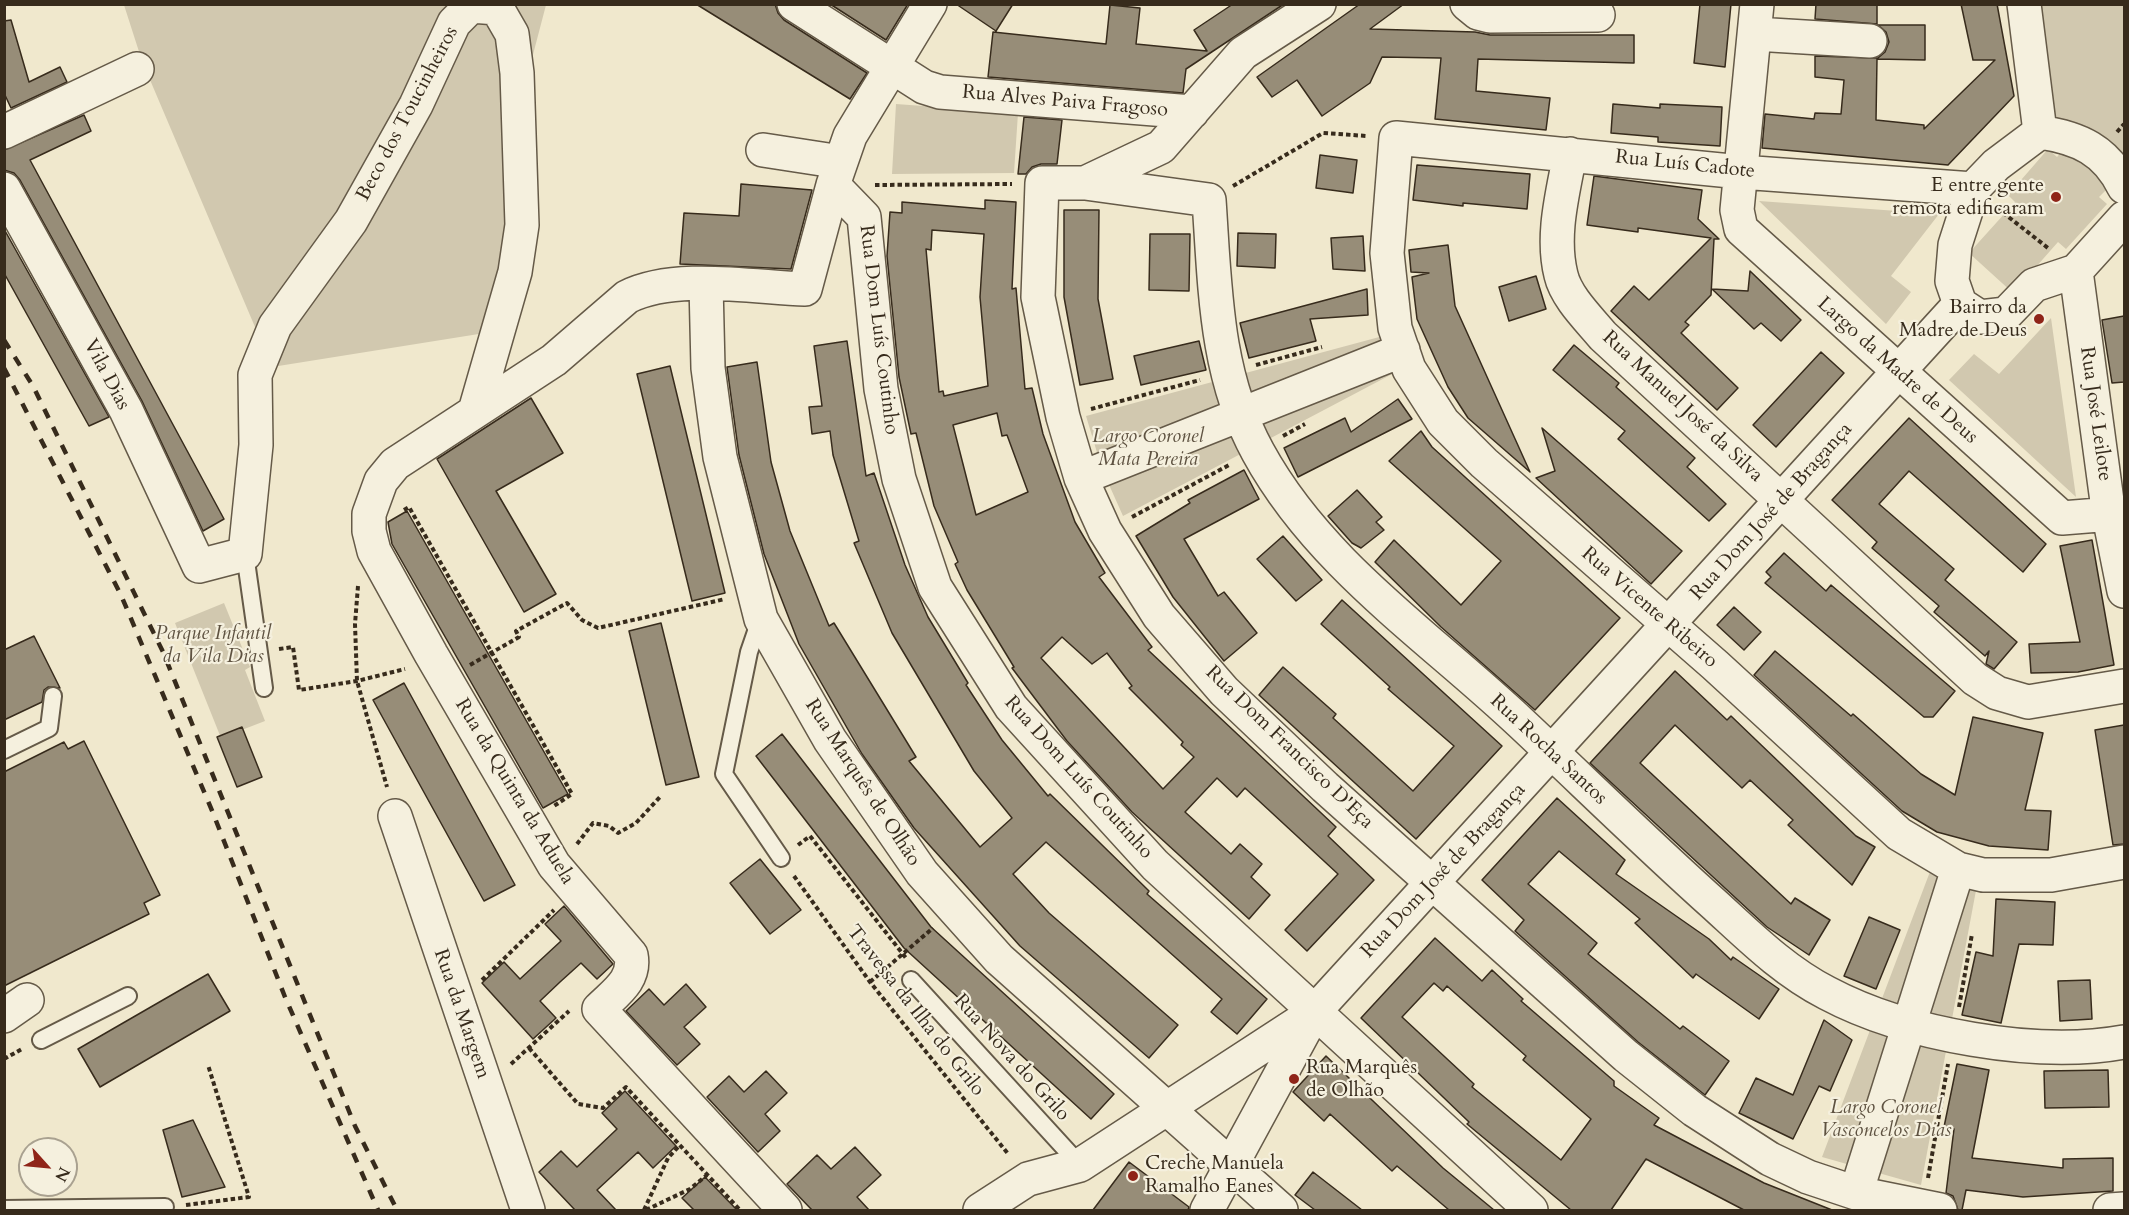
<!DOCTYPE html>
<meta charset="utf-8">
<style>
body{margin:0}
#map{position:relative;width:2129px;height:1215px;overflow:hidden;background:#f0e8cd;font-family:Cardo,serif}
canvas{display:block}
.frame{position:absolute;inset:0;border:6px solid #372b1c;pointer-events:none}
.north{position:absolute;left:18px;top:1137px;width:60px;height:60px;box-sizing:border-box;background:#f5f0de;border:2px solid #a9a190;border-radius:50%;rotate:117deg;font-size:16px;font-weight:700;line-height:24px;text-align:center;color:#372b1c}
.north::after{content:'';display:block;margin:auto;width:21px;height:27px;background:#8f2418;clip-path:polygon(50% 0,100% 100%,50% 72%,0 100%)}
</style>
<div id="map">
<canvas width="2129" height="1215"></canvas>
<div class="frame"></div>
<div class="north">N</div>
</div>
<script>
const ctx = document.querySelector('canvas').getContext('2d');
ctx.lineJoin = 'round';
function paint(path, color) {
  ctx.fillStyle = color;
  ctx.fill(path, 'evenodd');
}
function trace(path, color, width, dash) {
  ctx.strokeStyle = color;
  ctx.lineWidth = width;
  ctx.lineCap = dash ? 'butt' : 'round';
  ctx.setLineDash(dash || []);
  ctx.stroke(path);
}
function drawText(font, color, halo, rows, align = 'center') {
  ctx.font = font + ' Cardo,serif';
  ctx.lineWidth = 4.5;
  ctx.setLineDash([]);
  ctx.textBaseline = 'middle';
  ctx.strokeStyle = halo;
  ctx.fillStyle = color;
  for (const [text, x, y, turn = 0] of rows) {
    ctx.save();
    ctx.translate(x, y);
    ctx.rotate((+turn || 0) * Math.PI / 180);
    ctx.textAlign = isNaN(turn) ? turn : align;
    if (halo) ctx.strokeText(text, 0, 0);
    ctx.fillText(text, 0, 0);
    ctx.restore();
  }
}
paint(new Path2D(`
 M124,5H546L530,66L510,329L272,367L142,61Z
 M2024,5H2124V187L2040,132Z
 M896,104L1018,113L1014,173L892,174Z
 M2066,147L2110,186L2099,197L2107,204L2066,249L2058,242L2013,293L1969,253L2015,202L2008,195L2048,149L2057,157Z
 M1759,201L1939,214L1891,276L1911,292L1886,324Z
 M2051,318L2076,497L1949,380L1974,354L1999,374Z
 M1383,336L1396,372L1123,516L1102,469L1086,416Z
 M224,603L250,667L245,670L265,721L221,738L175,623Z
 M1931,869L1977,885L1921,1185L1822,1157Z`), '#d1c8af');
const building = new Path2D(`
 M696,4H775L778,13L784,20L867,73L850,99Z
 M830,4H908L886,40Z
 M956,4H1013L996,31Z
 M1233,4H1284L1186,69L1183,93L988,77L993,32L1106,44L1110,5L1140,8L1136,44L1207,51L1194,30Z
 M1360,4H1404L1370,29L1475,32L1490,35H1634V63L1478,59L1476,91L1550,98L1546,130L1435,119L1441,58L1382,57L1370,83L1322,116L1297,80L1272,97L1257,77Z
 M1700,4H1731L1725,67L1694,63Z
 M1816,4H1877V24L1815,19Z
 M1961,4H1997L2014,96L1948,165L1762,148L1765,114L1814,119L1815,113L1841,114L1844,80L1815,77V56L1878,58L1885,52L1889,42L1886,32L1878,25H1925V60L1877,59L1876,120L1924,125V129L1995,60H1973Z
 M11,20L29,82L60,67L67,82L11,108L4,93V21Z
 M1613,104L1660,108V104L1722,107L1720,146L1658,142V137L1611,133Z
 M84,115L91,131L30,160L224,519L203,531L142,401L20,180L14,173L4,170V150Z
 M1024,117L1062,120L1057,164H1041L1032,167L1026,174H1018Z
 M1320,155L1357,160L1353,193L1316,188Z
 M1417,165L1530,174L1527,209L1463,203V206L1413,200Z
 M1594,176L1702,190L1698,219L1719,239H1714L1711,295L1685,322L1689,325L1681,333L1738,388L1717,410L1611,311L1634,286L1649,300L1711,238L1638,228V232L1587,225Z
 M741,184L812,190L791,269L680,264L684,213L739,216Z
 M985,200L1016,202L1012,289L1016,288L1025,389L1032,388L1043,434L1075,522L1105,573L1099,577L1152,647L1148,650L1336,827L1328,836L1374,880L1307,951L1285,930L1338,874L1245,788L1237,797L1217,778L1185,812L1231,854L1240,844L1262,864L1251,877L1270,895L1249,919L1132,812L1067,741L1012,668L1014,667L967,590L955,564L958,562L934,506L916,433L911,434L899,377L887,256L890,212L902,213V202L985,209ZM932,230L984,234L980,297L988,386L944,396L943,391L939,392L926,249L931,250ZM997,413L1002,436L1007,435L1028,492L976,515L953,425ZM1062,637L1092,664L1107,653L1132,686L1129,688L1183,742L1181,745L1194,757L1163,789L1041,658Z
 M1064,210H1099L1098,299L1113,379L1080,385L1064,297Z
 M4,229L109,417L89,426L4,273Z
 M1238,233L1276,234L1275,268L1237,266Z
 M1150,234H1190L1189,291L1149,290Z
 M1363,236L1365,271L1333,269L1331,238Z
 M1448,245L1455,306L1530,472L1468,418L1448,387L1417,319L1412,277L1429,273L1411,272L1409,250Z
 M1750,271L1801,320L1781,341L1761,323L1754,329L1712,289L1748,291Z
 M1536,276L1546,309L1509,321L1499,287Z
 M1367,289L1368,315L1310,319L1316,341L1249,358L1240,323Z
 M2124,316V382L2112,383L2102,320Z
 M847,341L866,476L874,473L905,565L928,617L968,683L966,685L1002,740L1048,796L1050,794L1149,891L1147,894L1267,999L1237,1034L1211,1012L1222,999L1046,842L1013,874L1049,913L1178,1025L1149,1058L1020,946L914,828L862,754L799,644L764,554L739,455L727,367L757,362L771,462L790,531L829,626L834,623L916,757L909,761L980,847L1012,818L974,771L892,633L854,543L859,541L833,455L830,431L812,434L809,407L822,406L814,346Z
 M1199,341L1206,370L1141,385L1134,356Z
 M1574,345L1619,383L1616,387L1695,458L1687,467L1726,504L1709,521L1618,439L1625,431L1553,370Z
 M1821,352L1844,373L1776,447L1753,425Z
 M670,366L725,593L692,601L637,374Z
 M531,398L563,453L496,491L556,594L524,612L437,459Z
 M1398,399L1412,419L1298,477L1284,448L1345,418L1351,432Z
 M1909,418L2046,544L2023,572L1909,471L1879,504L1954,569L1945,580L2017,642L1994,669L1986,664L1989,651L1985,656L1934,612L1939,606L1872,548L1877,542L1832,500Z
 M1542,428L1682,551L1651,584L1536,478L1555,471Z
 M1421,431L1432,447L1620,618L1535,710L1441,627L1375,562L1394,540L1461,605L1501,561L1389,461Z
 M1244,470L1259,499L1184,539L1218,596L1224,592L1257,633L1224,661L1173,597L1136,536L1190,503L1188,500Z
 M1357,490L1382,517L1376,522L1384,530L1361,548L1352,543L1328,516Z
 M407,511L568,794L543,808L392,544L388,522Z
 M1283,536L1322,580L1296,601L1257,559Z
 M2092,540L2114,665L2078,672L2031,673L2029,644L2080,642L2060,546Z
 M1784,553L1826,591L1831,585L1955,691L1933,717H1924L1765,583L1771,577L1766,572Z
 M1342,600L1502,746L1416,839L1259,695L1283,667L1336,714L1333,718L1413,791L1454,746L1388,689L1390,687L1321,624Z
 M1734,607L1761,632L1744,650L1717,625Z
 M661,623L699,777L666,785L629,631Z
 M34,636L60,688L48,687L44,690L42,702L4,720V650Z
 M1775,651L1851,716L1853,714L1921,774L1955,795L1973,717L2043,733L2025,810L2051,811L2048,850L1989,846L1937,832L1902,811L1754,675Z
 M1675,671L1727,720L1731,716L1856,836L1875,847L1852,885L1788,825L1793,820L1750,780L1742,788L1675,725L1640,763L1791,904L1795,898L1830,920L1809,955L1767,927L1590,763Z
 M404,683L515,885L484,901L373,700Z
 M2124,725V844L2113,845L2095,730Z
 M242,727L262,777L237,787L217,737Z
 M782,734L931,927L1114,1094L1091,1119L904,948L756,756Z
 M84,741L160,895L144,903L149,914L4,986V772L64,742L68,749Z
 M1557,798L1625,860L1616,874L1709,939L1731,960L1733,957L1779,989L1759,1019L1696,974L1693,978L1635,923L1640,919L1559,851L1528,884L1597,943L1588,954L1680,1029L1683,1026L1729,1061L1705,1095L1638,1042L1515,931L1524,920L1482,880Z
 M760,859L801,910L770,934L730,883Z
 M1996,899L2055,902L2053,945L2019,944L2001,1023L1962,1015L1976,952L1993,956Z
 M564,906L613,964L597,979L581,963L560,982L540,1001L556,1018L533,1039L482,983L504,962L520,979L561,941L545,924Z
 M1869,917L1900,930L1876,989L1844,976Z
 M1435,938L1482,981L1492,970L1523,999L1521,1001L1614,1081V1086L1659,1118L1654,1125L1764,1183L1832,1210H1744L1646,1159L1611,1210H1571L1467,1124L1469,1122L1361,1018ZM1434,983L1443,991L1447,986L1526,1056L1523,1060L1591,1119L1561,1160L1472,1087L1474,1084L1402,1017Z
 M208,974L230,1011L100,1087L78,1049Z
 M2090,980L2092,1019L2060,1021L2058,981Z
 M686,984L706,1007L684,1027L700,1044L677,1065L626,1011L649,989L664,1005Z
 M1824,1020L1852,1040L1830,1091L1819,1086L1793,1139L1739,1113L1756,1078L1793,1095Z
 M1326,1056L1443,1168L1494,1210H1449L1397,1166L1392,1171L1330,1114L1324,1121L1293,1092Z
 M1957,1064L1989,1070L1972,1158L2063,1168V1159L2113,1158V1191L2023,1197L1966,1190L1962,1210H1958L1953,1196L1946,1193L1954,1129L1944,1127Z
 M2108,1070L2109,1107L2045,1108L2044,1071Z
 M766,1071L787,1093L765,1114L780,1131L758,1152L707,1097L729,1076L744,1092Z
 M625,1091L676,1146L653,1168L638,1152L597,1190L616,1210H575L539,1172L561,1151L577,1167L617,1129L602,1113Z
 M193,1120L225,1187L182,1197L163,1130Z
 M855,1147L881,1175L857,1197L869,1210H812L787,1184L817,1155L831,1169Z
 M1129,1162L1189,1207L1188,1210H1093Z
 M1313,1172L1362,1210H1315L1295,1195Z
 M705,1177L737,1210H694L682,1198Z`);
paint(building, '#978d78');
trace(building, '#372b1c', 1.5);
const lane = new Path2D(`
 M245,554L264,688
 M760,620L749,652L724,774L781,858
 M4,750L49,728L53,696
 M911,980L1080,1165
 M41,1040L128,996
 M4,1209L165,1207`);
const street = new Path2D(`
 M794,4L924,87L940,92L1192,112
 M1467,4L1478,13L1490,16L1598,15
 M1757,4L1737,210L1741,229L2062,518L2124,513
 M2024,4L2040,132
 M1755,34L1870,41
 M4,132L137,69
 M763,150L841,162
 M1570,154C1563,193 1551,235 1561,275C1566,297 1589,319 1603,336L1975,679L1997,693L2028,702L2124,686
 M1085,183L1161,147L1243,53L1319,4
 M833,185L864,217L881,389L899,479L935,587L1011,707L1155,865L1531,1210
 M2124,187C2106,150 2079,138 2040,132L1996,165L1973,189L1955,245L1952,281L1960,304L1980,317L2006,314L2034,285L2076,271L2124,218
 M4,189L126,410L199,566L245,554L256,445L255,375L275,326L351,221L416,105L454,23L471,6L497,8L512,34L517,73L522,225L515,272L475,411
 M1973,189L1741,172L1396,138L1387,253L1395,328L1409,369L1443,422L1484,463L1715,665L1899,834L1958,869L1983,875H2051L2124,862
 M2076,271L2109,516L2124,591
 M706,284L708,368L720,457L761,619L830,740L922,873L999,959L1281,1210
 M1081,478L1403,350
 M395,816L528,1210
 M4,1016L27,1000
 M1856,1193L1958,869
 M785,1210L599,1009C615,993 636,980 631,955L554,865L431,654L374,551L369,531V514L381,481L395,464L554,360L627,297C674,273 752,287 805,289L833,185L850,136L930,4
 M980,1210L1028,1179L1080,1165L1312,1014
 M1207,1210L1315,1011L1960,304
 M1940,1210L1856,1193L1808,1177L1770,1159L1694,1110L1626,1056L1325,787L1224,691L1159,616L1105,531L1081,478L1063,417L1038,297L1042,183H1085L1209,200C1215,286 1215,374 1258,452C1319,564 1430,637 1521,723C1586,784 1649,846 1715,905C1750,937 1784,971 1827,993C1906,1035 2037,1058 2124,1042
 M2110,1210L2124,1209`);
trace(lane, '#655a48', 20);
trace(street, '#655a48', 36);
trace(new Path2D(`
 M2117,132L2124,124
 M875,185L1012,184
 M1233,186L1323,133L1367,136
 M1997,208L2048,248
 M1256,365L1322,347
 M1091,409L1200,380
 M1283,436L1305,424
 M404,510L409,507L572,794L554,806
 M1132,517L1231,464
 M358,586L355,624L357,681L387,787
 M279,649L293,647L299,690L357,681L405,669
 M470,665L519,637L516,631L567,603L582,620L598,628L725,599
 M577,844L593,823L609,826L618,833L636,823L660,797
 M798,845L810,836L906,958
 M794,876L870,982L1009,1155
 M482,980L554,910
 M870,982L933,928
 M1959,1007L1972,934
 M529,1048L578,1104L603,1108L626,1087L740,1210
 M4,1059L22,1049
 M511,1064L569,1011
 M1928,1178L1948,1064
 M186,1205L249,1197L208,1065
 M644,1210L668,1158L680,1145
 M646,1210L690,1189L707,1175`), '#372b1c', 4, [4.5, 3]);
trace(lane, '#f5f0de', 16);
trace(street, '#f5f0de', 33);
trace(new Path2D(`
 M4,340L33,386L163,652L355,1126L397,1210
 M4,368L121,595L213,813L285,997L378,1210`), '#372b1c', 4.5, [10, 10]);
for (const [x, y, r, color] of [
 [2056,197,6,"#8f2418"],
 [2039,319,6,"#8f2418"],
 [1294,1079,6,"#8f2418"],
 [1133,1176,6,"#8f2418"]
]) {
  const dot = new Path2D();
  dot.arc(x, y, r, 0, 2 * Math.PI);
  ctx.fillStyle = color;
  ctx.fill(dot);
  trace(dot, '#f5f0de', 2);
}
drawText('20px', '#372b1c', '#f5f0de', [
 ["Rua Alves Paiva Fragoso",1065,102,5],
 ["Beco dos Toucinheiros",408,114,-62],
 ["Rua Luís Cadote",1685,165,6],
 ["Rua Dom Luís Coutinho",878,330,83],
 ["Largo da Madre de Deus",1897,371,42],
 ["Vila Dias",106,375,62],
 ["Rua Manuel José da Silva",1682,407,43],
 ["Rua José Leilote",2095,414,82],
 ["Rua Dom José de Bragança",1772,512,-48],
 ["Rua Vicente Ribeiro",1649,608,41],
 ["Rua Dom Francisco D'Eça",1289,748,44],
 ["Rua Rocha Santos",1548,750,43],
 ["Rua Dom Luís Coutinho",1078,778,48],
 ["Rua Marquês de Olhão",862,783,57],
 ["Rua da Quinta da Aduela",514,792,59],
 ["Rua Dom José de Bragança",1444,871,-47],
 ["Travessa da Ilha do Grilo",915,1011,52],
 ["Rua da Margem",461,1014,71],
 ["Rua Nova do Grilo",1011,1058,48]
]);
drawText('20px', '#372b1c', '#f5f0de', [
 ["E entre gente",2044,186],
 ["remota edificaram",2044,209],
 ["Bairro da",2027,308],
 ["Madre de Deus",2027,331],
 ["Rua Marquês",1306,1068,"left"],
 ["de Olhão",1306,1091,"left"],
 ["Creche Manuela",1145,1164,"left"],
 ["Ramalho Eanes",1145,1187,"left"]
], 'right');
drawText('italic 20px', '#5e5241', '#f5f0de', [
 ["Largo Coronel",1148,437],
 ["Mata Pereira",1148,460],
 ["Parque Infantil",213,634],
 ["da Vila Dias",213,657],
 ["Largo Coronel",1886,1108],
 ["Vasconcelos Dias",1886,1131]
]);
</script>
